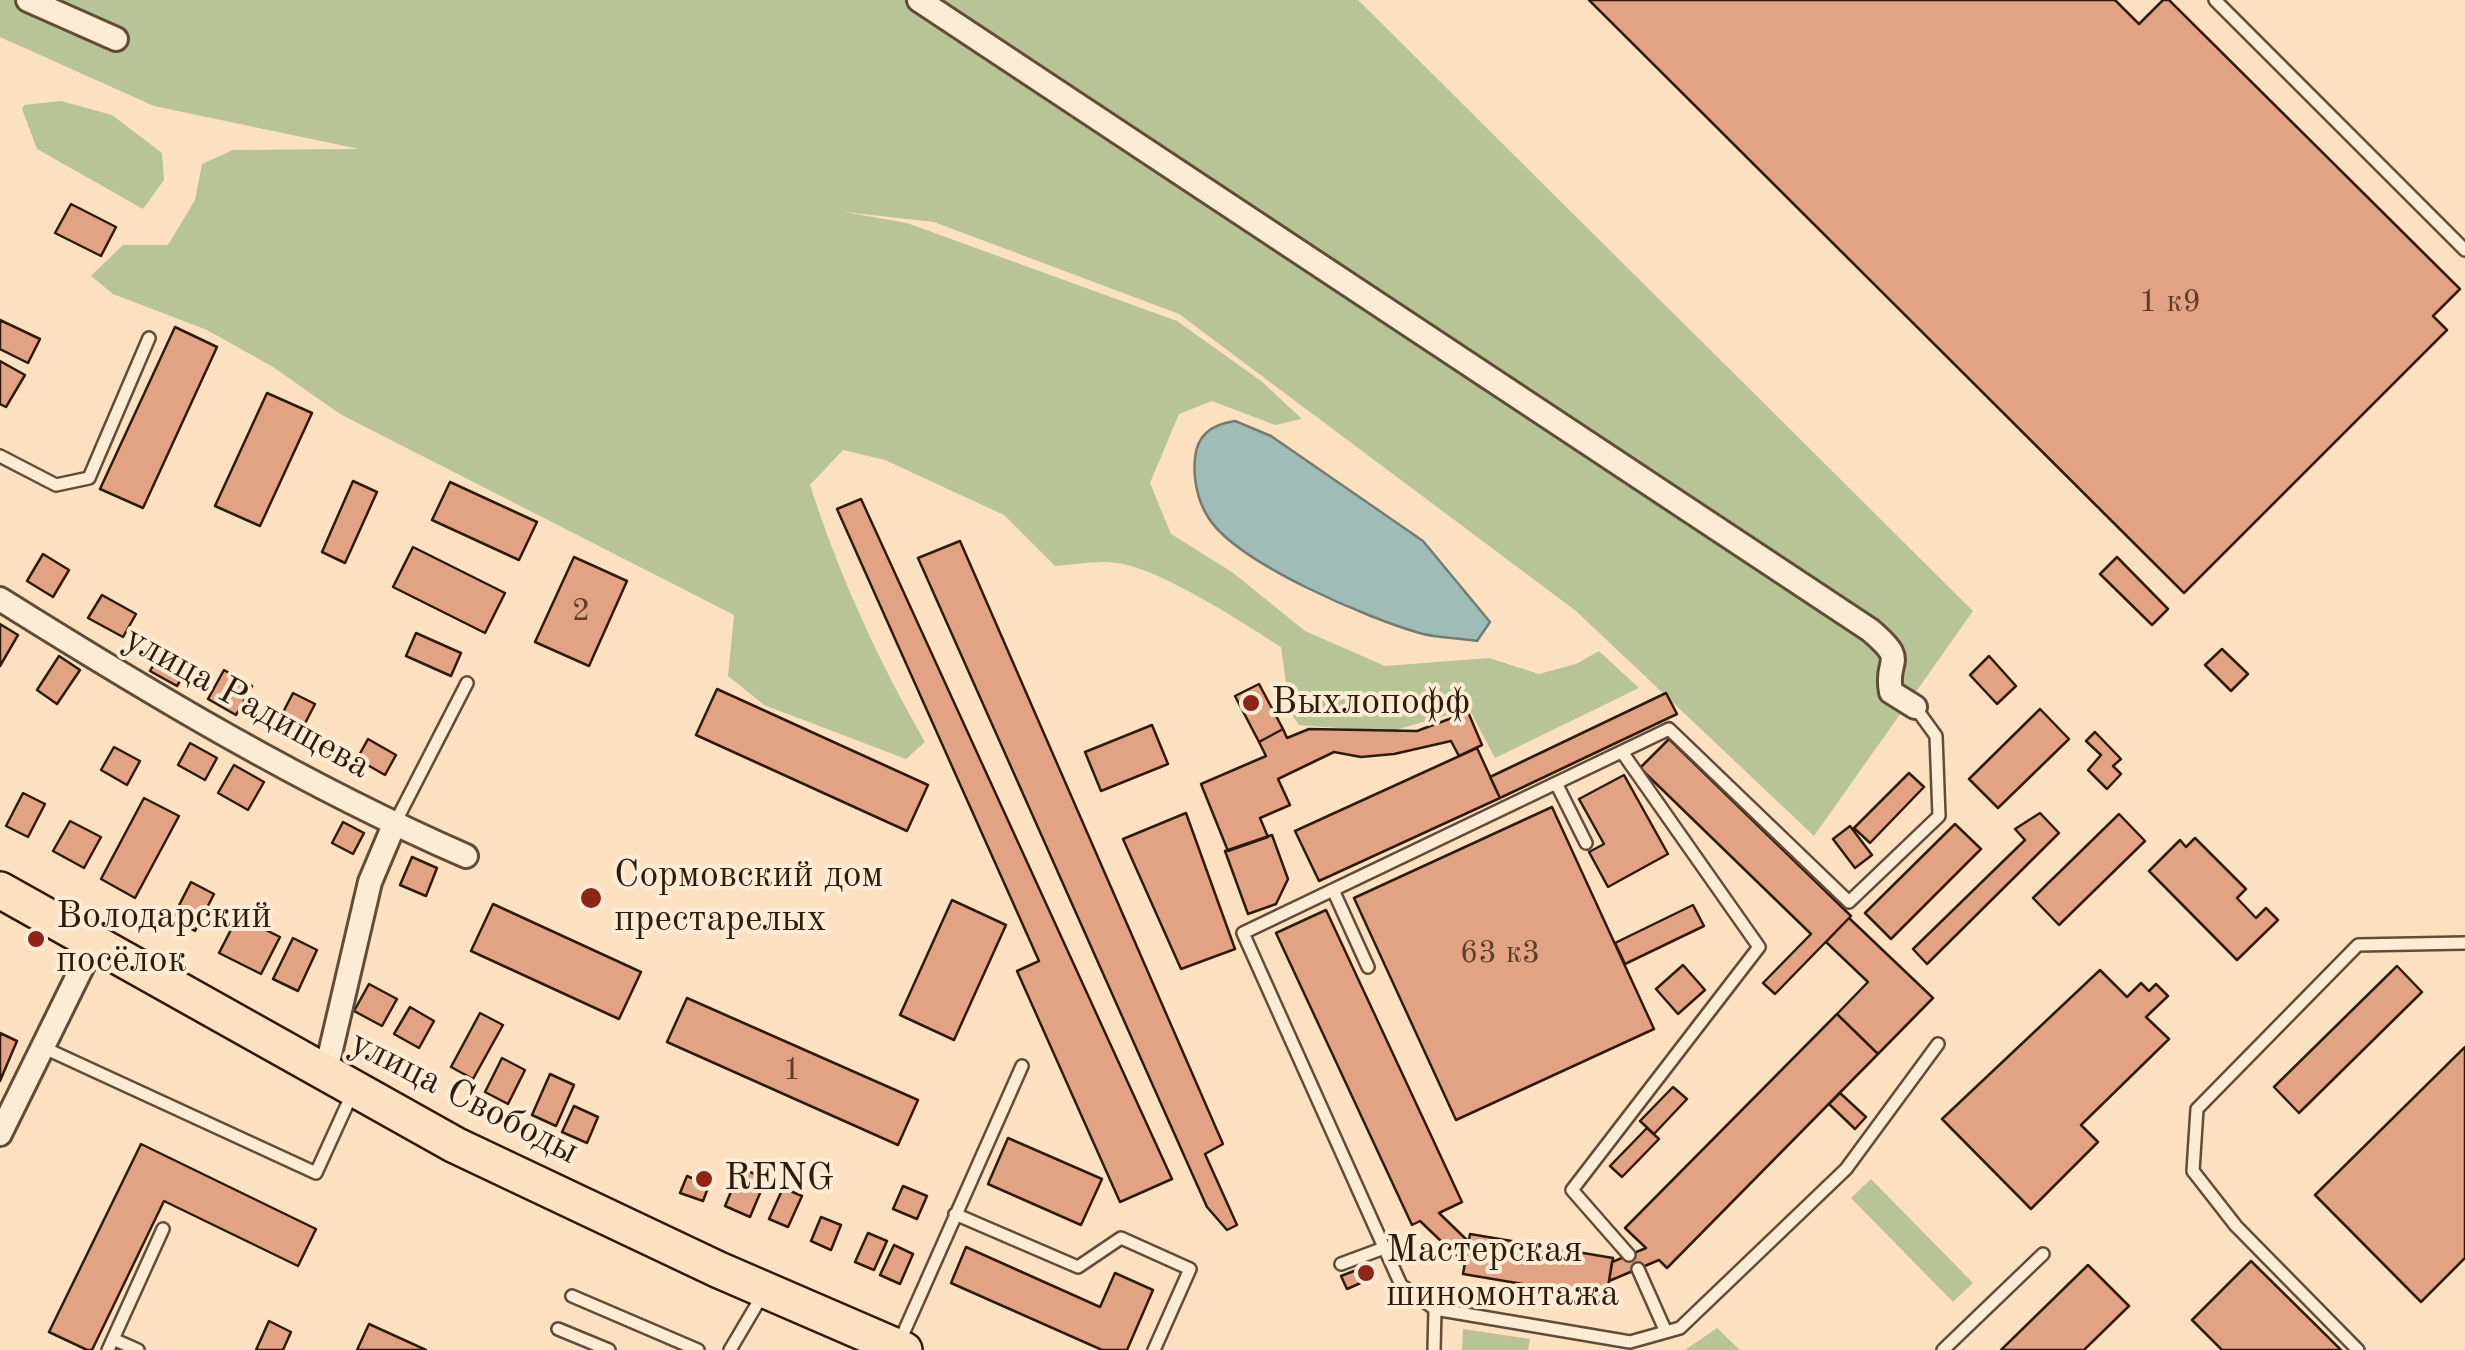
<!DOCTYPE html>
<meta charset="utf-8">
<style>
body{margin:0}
canvas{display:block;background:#fbe1bf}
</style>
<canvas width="2465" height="1350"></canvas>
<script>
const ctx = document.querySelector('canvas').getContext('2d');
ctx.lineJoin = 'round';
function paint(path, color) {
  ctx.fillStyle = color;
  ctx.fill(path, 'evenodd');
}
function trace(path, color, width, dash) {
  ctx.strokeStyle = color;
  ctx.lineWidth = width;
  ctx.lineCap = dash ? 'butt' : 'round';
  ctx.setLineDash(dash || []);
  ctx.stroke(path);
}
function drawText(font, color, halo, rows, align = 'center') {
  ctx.font = font + ' "Old Standard TT",serif';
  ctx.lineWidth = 8;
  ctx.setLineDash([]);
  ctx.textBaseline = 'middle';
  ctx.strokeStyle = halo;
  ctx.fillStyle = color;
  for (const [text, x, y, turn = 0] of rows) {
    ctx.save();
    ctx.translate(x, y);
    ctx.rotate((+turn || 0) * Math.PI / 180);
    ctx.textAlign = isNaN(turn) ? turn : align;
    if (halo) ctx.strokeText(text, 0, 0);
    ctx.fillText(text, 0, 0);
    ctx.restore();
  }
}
paint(new Path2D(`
 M0,0H1358L1973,611L1814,836L1576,611L1179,314L934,222L844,212L907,223L1177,321L1261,381L1302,419L1275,425L1212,401L1179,414L1150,483L1171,534L1232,572L1305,631L1385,666L1489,658L1539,674L1576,664L1599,651L1639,688L1495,758L1469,709L1388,732L1299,725L1290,712L1281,647C1244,623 1159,568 1117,563C1097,560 1074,565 1055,566L1004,515L885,460L843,450L810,485C839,575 878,660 925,742L906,759L764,705L728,676L734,615L340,414L273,367L207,330L113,294L91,276L123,245H168L195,200L202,164L233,150L359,149L154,106L0,37Z
 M61,101L112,115L162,153L164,180L143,209L37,149L22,109L24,105Z
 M1871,1179L1973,1283L1953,1302L1851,1198Z
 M1717,1328L1740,1350H1685Z
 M1463,1329L1530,1339L1528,1350H1462Z`), '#b9c496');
const water = new Path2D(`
 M1235,421L1271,436L1423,541L1490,622L1477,641C1459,638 1440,638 1423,634C1371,620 1236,563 1208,517C1197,500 1193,477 1195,458C1197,434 1213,424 1235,421Z`);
paint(water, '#9fbcb7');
trace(water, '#727c72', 2.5);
const building = new Path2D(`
 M1589,0H2115L2139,24L2163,0H2169L2460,289L2433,316L2447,330L2184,593Z
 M71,204L116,227L101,256L55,233Z
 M0,320L40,339L28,363L0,349Z
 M175,327L217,347L143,508L100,489Z
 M0,361L25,375L6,407L0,404Z
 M267,393L312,413L260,526L215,506Z
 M353,481L377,492L345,563L322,552Z
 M450,482L537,522L519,560L432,520Z
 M861,499L1172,1179L1120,1202L1017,971L1039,961L837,509Z
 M960,541L1223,1144L1205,1154L1237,1225L1227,1230L1207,1207L918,558Z
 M413,547L505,593L485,633L393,587Z
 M43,554L69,570L53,597L27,581Z
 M574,557L627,581L589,666L535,642Z
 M2117,557L2168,609L2152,625L2100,574Z
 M102,595L136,614L123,637L88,618Z
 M0,624L18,635L0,666Z
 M416,633L461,653L451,676L406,656Z
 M2222,649L2248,674L2231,691L2205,665Z
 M162,650L189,666L177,686L150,671Z
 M59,656L80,670L57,704L37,690Z
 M1989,656L2016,686L1997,704L1970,675Z
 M224,670L252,686L236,715L208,699Z
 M1259,684L1283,729L1259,742L1235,696Z
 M717,689L928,785L907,831L696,735Z
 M293,693L315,704L300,733L278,722Z
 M1666,693L1677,714L1500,798L1490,777Z
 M2040,709L2069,739L1998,808L1969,779Z
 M1468,712L1482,745L1459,756L1451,741L1394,754L1361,757L1334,752L1278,779L1290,805L1260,818L1268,837L1228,851L1201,784L1266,756L1259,742L1283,729L1287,738L1309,729L1417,731Z
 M1152,725L1168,764L1101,791L1085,752Z
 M2095,732L2121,759L2113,766L2121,774L2107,789L2088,770L2101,755L2086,741Z
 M368,739L396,755L385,775L357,759Z
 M1669,739L1851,916L1775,994L1763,983L1811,934L1640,768Z
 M190,743L217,758L205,780L178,765Z
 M114,747L140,761L127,785L101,770Z
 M1477,748L1500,798L1319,881L1295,831Z
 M234,765L264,782L248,810L218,793Z
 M1909,773L1924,787L1870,843L1854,828Z
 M1624,775L1668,854L1608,887L1589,852L1604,844L1579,799Z
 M23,793L45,804L28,837L6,826Z
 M144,798L179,816L135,898L101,879Z
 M1552,807L1654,1029L1456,1120L1354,898Z
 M1186,813L1235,949L1181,969L1123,839Z
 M2040,813L2059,833L1927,964L1913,949L2025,840L2015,829Z
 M2119,814L2145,841L2059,925L2033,898Z
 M70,821L101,837L84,868L53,851Z
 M343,822L364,833L353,854L332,843Z
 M1955,824L1981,849L1891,939L1865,913Z
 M1850,826L1872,855L1855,868L1833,839Z
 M1272,835L1288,879L1276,904L1248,914L1225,851Z
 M2195,838L2246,889L2237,898L2256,918L2266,908L2278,920L2237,960L2149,871L2180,840L2186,847Z
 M412,857L437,868L426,896L400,885Z
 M191,882L214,894L195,931L172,919Z
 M952,900L1006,925L954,1040L900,1015Z
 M493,904L641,972L619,1019L471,951Z
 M1693,905L1704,926L1625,964L1615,943Z
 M1326,910L1462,1202L1439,1213L1469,1242L1465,1264L1420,1221L1412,1225L1276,933Z
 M238,916L280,937L261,974L219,953Z
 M1849,918L1933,998L1878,1054L1837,1014L1868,982L1826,942Z
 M293,938L317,950L298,991L273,979Z
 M1683,965L1705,990L1678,1014L1656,989Z
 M2397,966L2422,992L2299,1113L2274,1087Z
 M2100,970L2127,997L2141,983L2149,991L2156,984L2168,996L2146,1017L2169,1039L2081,1125L2098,1142L2031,1209L1942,1119Z
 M369,984L397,999L382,1026L354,1011Z
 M687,998L918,1100L898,1145L667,1042Z
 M410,1007L434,1021L419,1048L394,1034Z
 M480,1013L503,1025L473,1079L451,1067Z
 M1837,1014L1878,1054L1667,1268L1659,1260L1609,1281L1612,1262L1646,1248L1625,1228Z
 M0,1033L17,1041L0,1081Z
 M2465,1047V1258L2421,1302L2315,1195Z
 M502,1058L525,1070L508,1104L485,1092Z
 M550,1074L574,1085L556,1126L532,1115Z
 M1673,1087L1687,1099L1654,1134L1640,1121Z
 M1840,1093L1866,1117L1855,1129L1829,1104Z
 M574,1106L598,1117L587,1143L562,1132Z
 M1647,1128L1659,1139L1622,1177L1610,1166Z
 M1008,1138L1102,1179L1081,1225L988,1184Z
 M141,1144L316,1229L298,1266L164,1201L92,1350H87L49,1332Z
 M741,1168L766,1179L750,1217L725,1206Z
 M687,1176L709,1185L703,1201L680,1193Z
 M903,1186L927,1196L917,1219L893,1209Z
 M783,1188L802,1196L788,1227L769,1219Z
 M821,1217L841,1225L831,1250L811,1241Z
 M868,1233L887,1241L874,1270L855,1262Z
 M1470,1234L1613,1258L1606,1298L1463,1274Z
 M894,1245L913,1254L900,1284L880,1275Z
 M966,1247L1100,1307L1115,1273L1153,1290L1127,1350H1102L951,1283Z
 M2251,1261L2341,1350H2222L2192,1320Z
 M2088,1265L2129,1306L2084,1350H2001Z
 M1367,1266L1372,1278L1347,1289L1341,1276Z
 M269,1321L291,1332L283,1350H256Z
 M369,1324L426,1350H357Z`);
paint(building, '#e2a284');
trace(building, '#2e1b0b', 2.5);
const lane = new Path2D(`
 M2215,0L2465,250
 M0,456L56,485L89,478L149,338
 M1915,707L1936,736L1939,816L1849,902L1669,729L1243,933L1401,1285L1435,1309L1630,1342L1680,1328L1846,1169L1938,1044
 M1622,752L1759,947L1572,1190L1629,1255
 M1556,783L1586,843
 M394,825L467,683
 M1333,890L1368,967
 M40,1046L316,1173L352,1094
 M955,1214L1078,1267L1121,1238L1190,1269L1154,1350
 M1341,1264L1384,1248
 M1638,1269L1666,1332
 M572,1296L698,1350
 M558,1329L609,1350
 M113,1339L163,1229
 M899,1343L1022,1066
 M108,1350L113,1339L138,1350
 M730,1350L763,1294
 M1434,1350L1435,1309
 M1943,1350L2043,1254
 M2358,1350L2236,1226L2193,1171L2197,1109L2358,945L2465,943`);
const street = new Path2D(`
 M28,0L116,39
 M919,0L1870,630C1910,664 1884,657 1891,692L1915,707
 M0,599C150,693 303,785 466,856
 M325,1075L370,882L394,825
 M0,1134L93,945`);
const primary = new Path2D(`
 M0,890L455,1145L719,1270L904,1350`);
trace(lane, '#614c38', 16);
trace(street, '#614c38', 28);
trace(primary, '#2e1b0b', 40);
trace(lane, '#fcecd5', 11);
trace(street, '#fcecd5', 22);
trace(primary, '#fbe1bf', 35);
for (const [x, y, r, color] of [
 [1251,703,10,"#8f2418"],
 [591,898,12,"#8f2418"],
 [36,939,10,"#8f2418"],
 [704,1179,10,"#8f2418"],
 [1366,1273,10,"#8f2418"]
]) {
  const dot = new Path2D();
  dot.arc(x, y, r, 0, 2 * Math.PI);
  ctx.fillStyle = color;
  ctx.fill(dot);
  trace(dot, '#fcecd5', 4);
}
drawText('32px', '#5b3d29', null, [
 ["1 к9",2170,303],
 ["2",581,612],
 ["63 к3",1500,954],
 ["1",792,1071]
]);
drawText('38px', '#2e1b0b', '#fcecd5', [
 ["улица Радищева",247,703,29],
 ["улица Свободы",464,1098,27]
]);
drawText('38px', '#2e1b0b', '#fcecd5', [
 ["Выхлопофф",1271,703],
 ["Сормовский дом",614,876],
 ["престарелых",614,920],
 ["Володарский",56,917],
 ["посёлок",56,961],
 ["RENG",724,1179],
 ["Мастерская",1386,1251],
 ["шиномонтажа",1386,1295]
], 'left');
</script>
